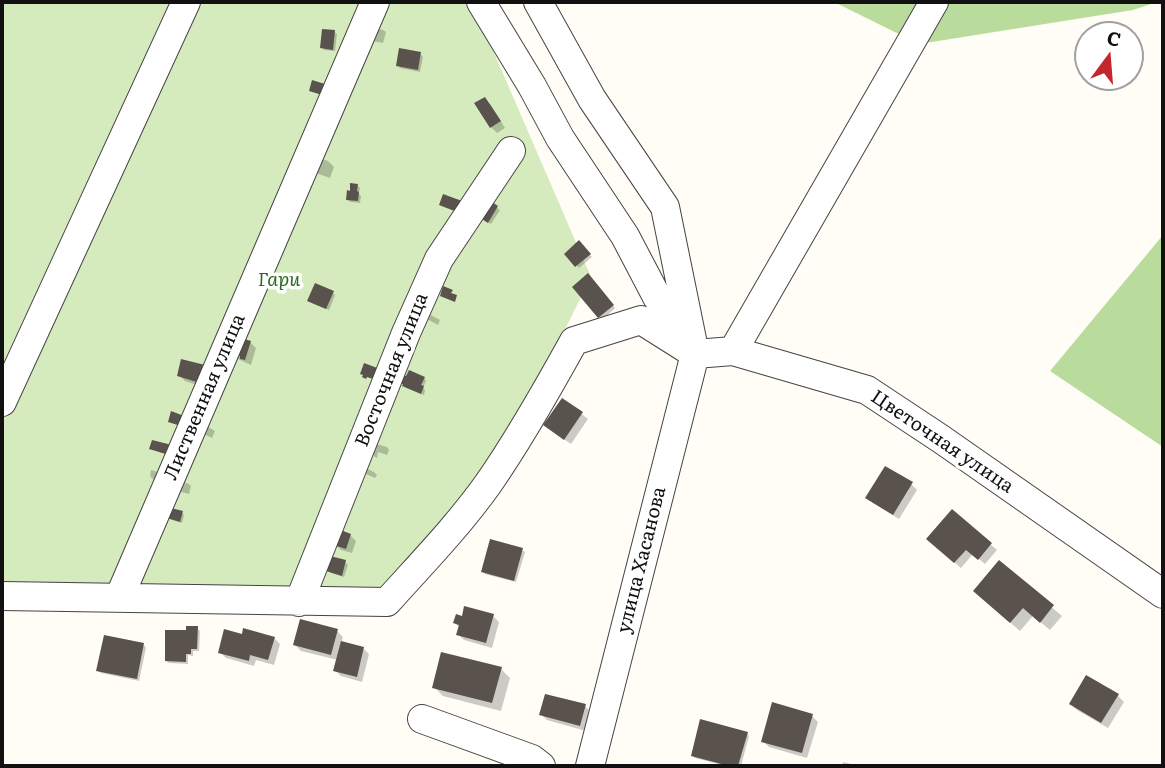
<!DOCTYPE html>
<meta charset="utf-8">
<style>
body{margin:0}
#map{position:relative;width:1165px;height:768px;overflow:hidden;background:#fffdf5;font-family:Literata,serif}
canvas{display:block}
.frame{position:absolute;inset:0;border:4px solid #111;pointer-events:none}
.north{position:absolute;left:1074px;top:21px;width:70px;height:70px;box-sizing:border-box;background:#fff;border:2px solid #a0a0a0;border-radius:50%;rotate:16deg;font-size:19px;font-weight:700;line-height:28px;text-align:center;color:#111}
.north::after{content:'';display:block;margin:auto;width:24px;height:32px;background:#c4262e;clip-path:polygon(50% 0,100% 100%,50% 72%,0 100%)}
</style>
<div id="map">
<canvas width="1165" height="768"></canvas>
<div class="frame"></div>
<div class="north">С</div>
</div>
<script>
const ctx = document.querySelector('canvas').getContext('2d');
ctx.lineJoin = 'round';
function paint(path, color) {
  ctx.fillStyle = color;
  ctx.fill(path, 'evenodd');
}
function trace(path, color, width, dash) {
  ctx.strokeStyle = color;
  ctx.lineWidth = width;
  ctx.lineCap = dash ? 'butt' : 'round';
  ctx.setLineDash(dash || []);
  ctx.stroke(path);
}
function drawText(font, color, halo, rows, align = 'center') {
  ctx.font = font + ' Literata,serif';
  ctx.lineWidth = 7;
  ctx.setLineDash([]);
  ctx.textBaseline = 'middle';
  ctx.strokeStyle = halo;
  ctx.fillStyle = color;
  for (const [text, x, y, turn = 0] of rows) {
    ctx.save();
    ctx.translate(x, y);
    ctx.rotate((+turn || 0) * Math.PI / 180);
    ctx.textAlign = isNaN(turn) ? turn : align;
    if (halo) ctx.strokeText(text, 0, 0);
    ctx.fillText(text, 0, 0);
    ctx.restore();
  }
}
paint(new Path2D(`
 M2,2H472L591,277L499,462L380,592L2,586Z`), '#d5ebbd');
paint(new Path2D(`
 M834,2H1157L1133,10L919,44Z
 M1163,235V447L1050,371Z`), '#b9dc9c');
paint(new Path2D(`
 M374,28L383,30L386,32L383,43L372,41Z
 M334,32L337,34L335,51L324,50L322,47Z
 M420,54L423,57L420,72L400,68L398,65Z
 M485,99L491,105L505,128L497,133L491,127Z
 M314,156L328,161L334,167L330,178L316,173Z
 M357,185L360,188L359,194L361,196L360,203L350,202L348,199Z
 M490,203L500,210L491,224L483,219Z
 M579,243L592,257L579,268L566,254Z
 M588,276L615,308L602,320L575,287Z
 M333,293L335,295L329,310L312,303Z
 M429,314L440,320L438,325L427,319Z
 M250,342L256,348L251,365L238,359L232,353Z
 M183,361L206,388L185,381L179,375Z
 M424,378L426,381L423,388L425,390L424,395L407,388L399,381Z
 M563,400L588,419L571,444L552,431Z
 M200,422L215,431L212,438L197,431Z
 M373,443L387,447L389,450L387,455L378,452L377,458L375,457L373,455Z
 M363,467L374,472L377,475L375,478L364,473Z
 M151,470L162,473L156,482L150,476Z
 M178,480L189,484L191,486L189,494L178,491Z
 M911,484L917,490L899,519L873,503L867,497Z
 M952,511L997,550L985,564L973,554L961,568L934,545Z
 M182,513L184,515L182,523L169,519L166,517Z
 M350,535L356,541L352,553L341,550L335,544Z
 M522,550L525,552L516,582L485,574L483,571Z
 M345,562L348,565L344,577L331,573L328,570Z
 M999,562L1062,616L1050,630L1033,616L1020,631L984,600Z
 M493,616L499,622L492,648L464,640L458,634L460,628L455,623Z
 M197,628L200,631L199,651H193V656L188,655V664L169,663L166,661L188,632Z
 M337,631L343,637L341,643L363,648L369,654L362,682L341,676L335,670L338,660L301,651L295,645Z
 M243,636L274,638L280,644L274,665L256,660L254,666L226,658L220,652Z
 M144,645L146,648L139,681L101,673L98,671Z
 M501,669L510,678L501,711L443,696L434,687Z
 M1118,696L1124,702L1108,728L1077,710L1071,704Z
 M585,706L591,712L586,731L547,720L541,714Z
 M812,716L818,722L807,758L769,747L763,741Z
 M747,734L749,736L741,766H726L695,758L693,755Z
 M843,762L859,766H842Z`), '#0003');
paint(new Path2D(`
 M322,29L335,30L333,50L320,48Z
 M399,48L421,52L418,70L396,66Z
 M312,80L325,84L322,95L309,91Z
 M485,97L501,121L490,128L474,103Z
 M350,183L358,184L357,191L359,192L358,201L346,200L347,190L350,191Z
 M443,194L462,201L457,212L439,205Z
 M489,200L498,206L488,223L479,217Z
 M579,240L591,254L575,267L564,254Z
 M588,273L614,305L598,318L572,287Z
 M315,283L334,291L326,309L307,301Z
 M443,286L453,290L451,293L457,295L455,302L440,296Z
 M235,336L251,341L245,360L240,359V356L230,354Z
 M181,359L205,365L200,383L177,376Z
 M364,363L380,369L376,380L367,377L366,379L362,377L363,375L360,374Z
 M409,370L425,377L421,385L424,386L421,394L402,386L403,384L397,382L400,374L406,376Z
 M562,398L583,412L564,440L543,425Z
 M171,411L184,416L181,426L168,422Z
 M152,440L172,445L169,455L149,449Z
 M885,466L913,482L893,515L865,498Z
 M167,507L183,511L180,522L164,517Z
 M952,509L992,543L978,560L966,550L954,563L926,539Z
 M338,529L351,534L346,549L333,545Z
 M490,539L523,548L514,581L481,572Z
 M330,556L346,560L342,576L326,571Z
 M999,560L1054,605L1040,623L1023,608L1010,623L973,591Z
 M464,606L494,614L486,643L456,635L459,625L453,623L456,614L462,616Z
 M300,619L338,629L331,655L293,645Z
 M186,626H198L197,649H191V654H186V662L165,661V630H186Z
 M243,628L275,637L268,660L250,655L249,661L218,653L224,629L242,634Z
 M104,635L144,643L137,679L96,671Z
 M341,641L364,647L357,677L333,671Z
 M441,652L502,667L492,703L432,688Z
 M1086,675L1119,694L1101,723L1069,704Z
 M545,694L586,704L580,726L539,715Z
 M772,702L813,714L802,753L761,742Z
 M700,719L748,732L738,766H729L691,756Z`), '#5a524d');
const minor = new Path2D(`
 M481,2L532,86L560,138L625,236L657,297L687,343
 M538,2L592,99L665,207L695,354L590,766
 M733,351L934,2
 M695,354L733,351L867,390L941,439L1163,594
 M2,402L186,2
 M2,596L387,602C422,563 458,526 488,484C520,438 547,390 574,341L641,320L695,354
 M119,598L375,2
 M299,602L406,333L439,259L511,151
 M422,719L532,759L541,766`);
trace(minor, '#444', 30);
trace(minor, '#fff', 28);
drawText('italic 19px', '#2f6b1f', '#fff', [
 ["Гари",279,280]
]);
drawText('19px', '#111', '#fff', [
 ["Восточная улица",392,370,-68],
 ["Лиственная улица",205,397,-67],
 ["Цветочная улица",942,442,34],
 ["улица Хасанова",642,560,-76]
]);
</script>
